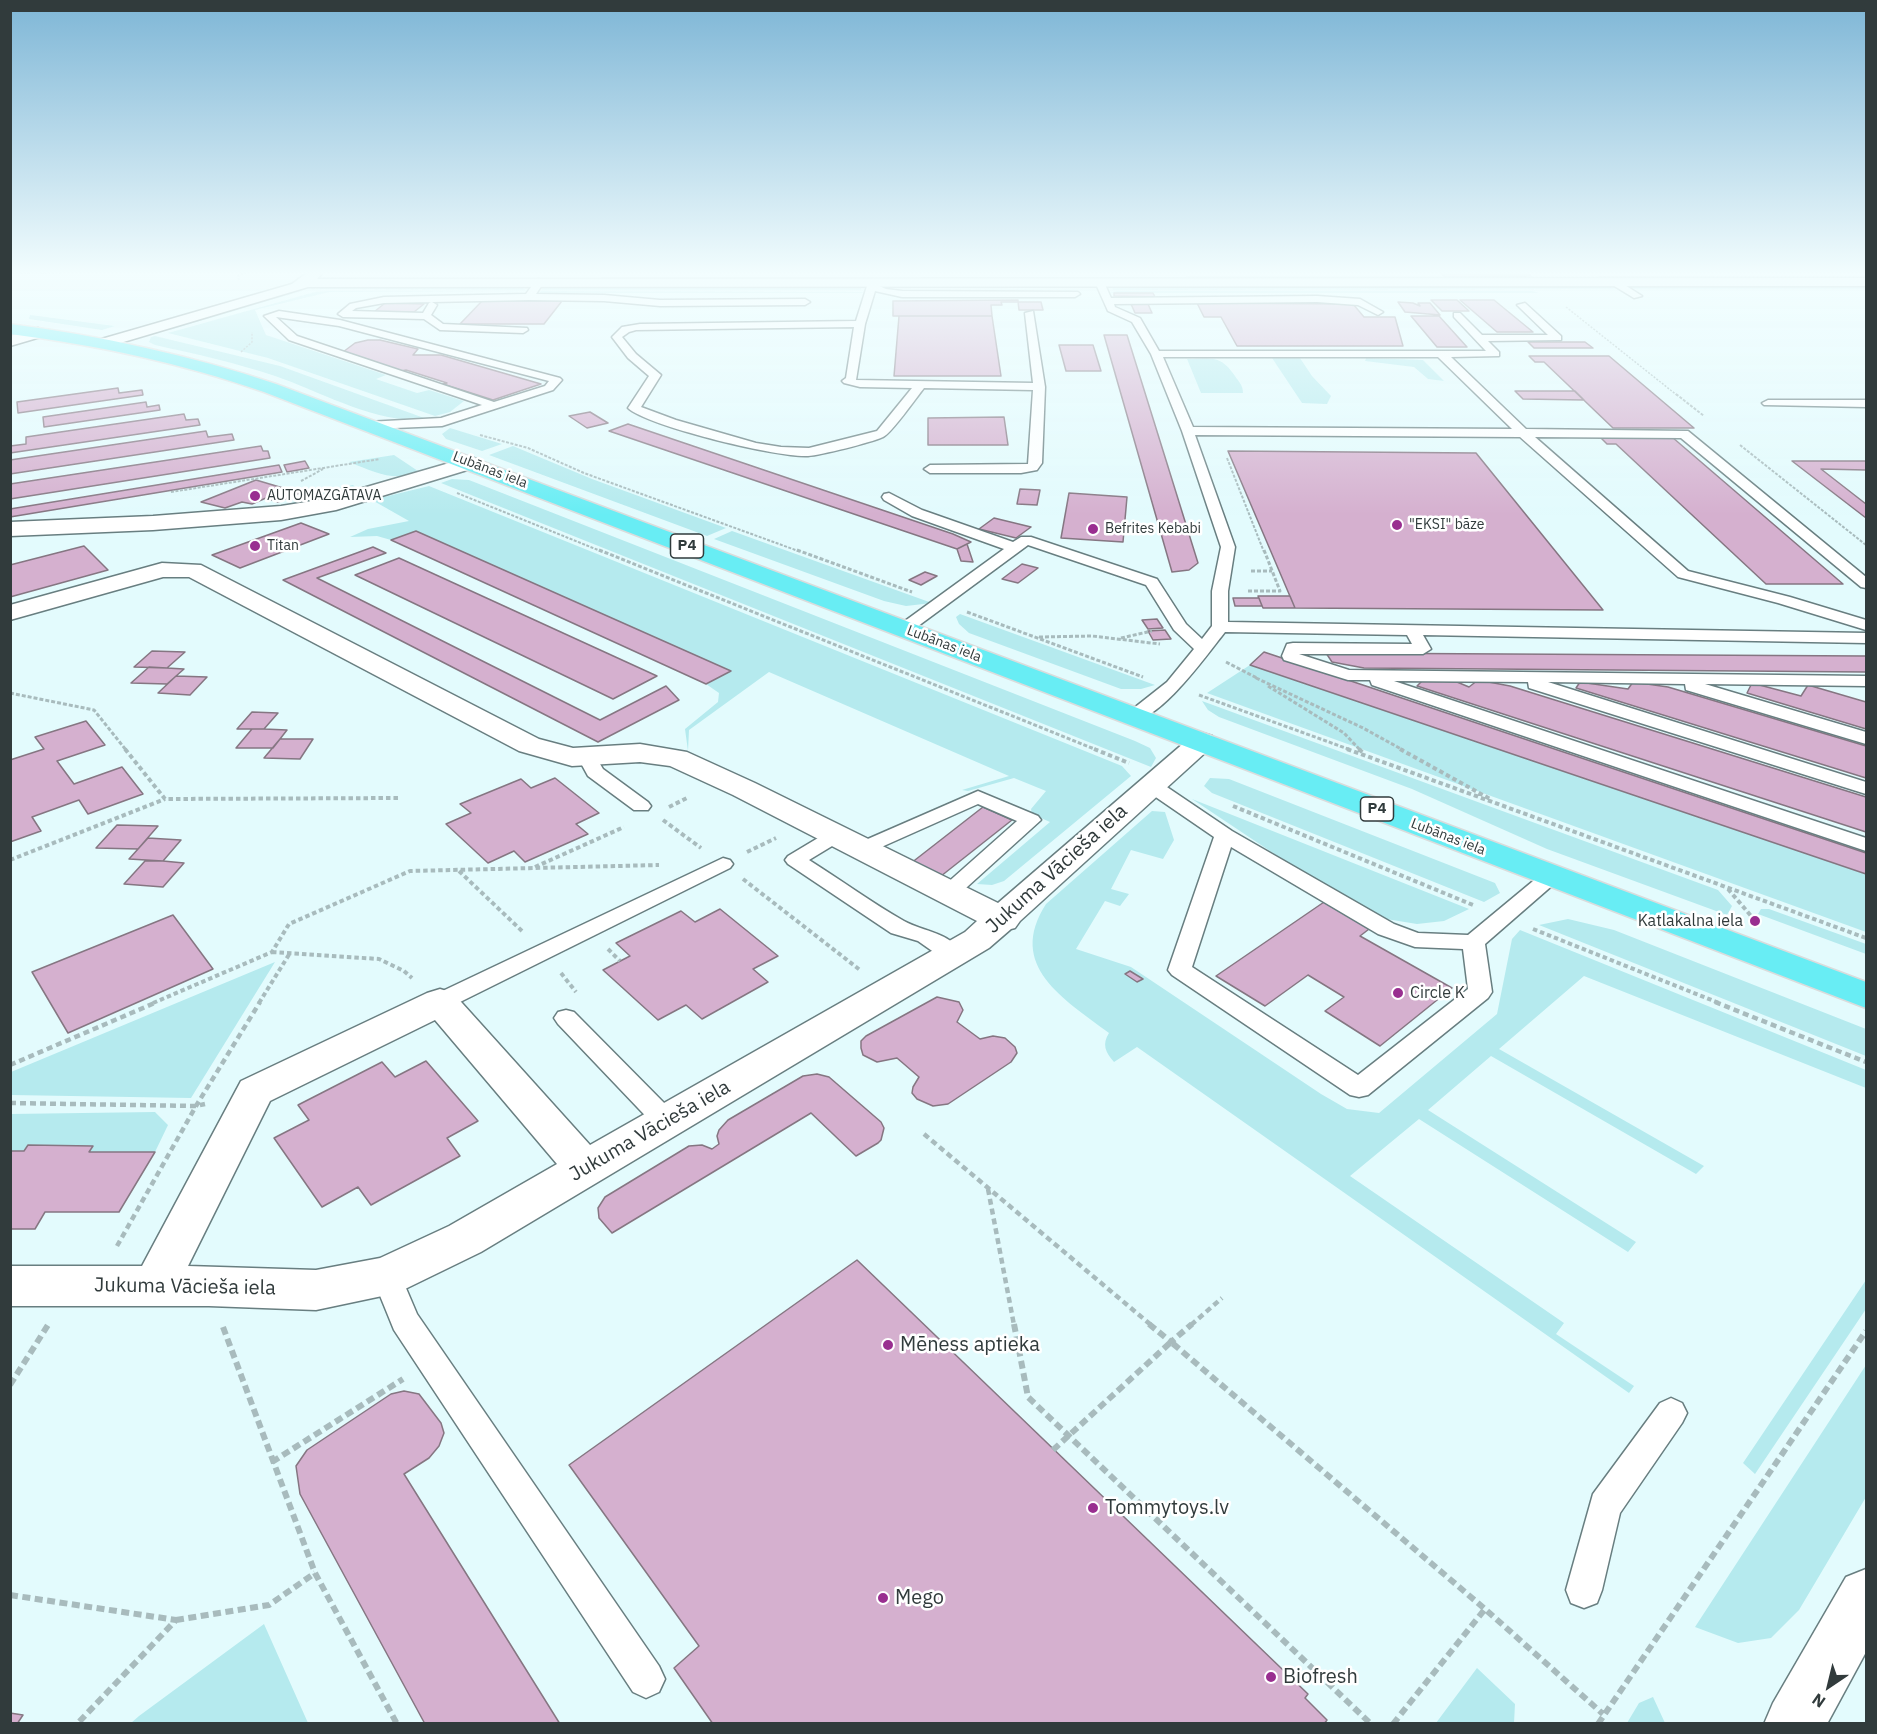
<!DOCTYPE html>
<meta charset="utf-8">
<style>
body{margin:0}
#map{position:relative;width:1877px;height:1734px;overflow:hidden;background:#e3fbfd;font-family:"IBM Plex Sans",sans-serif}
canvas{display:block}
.frame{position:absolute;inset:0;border:12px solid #313b3c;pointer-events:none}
.north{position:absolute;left:1799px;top:1656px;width:60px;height:60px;-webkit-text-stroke:4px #fff;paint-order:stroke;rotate:215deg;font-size:16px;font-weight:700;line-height:24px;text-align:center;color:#313b3c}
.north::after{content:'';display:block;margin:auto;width:21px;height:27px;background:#313b3c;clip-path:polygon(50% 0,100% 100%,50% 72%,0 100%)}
</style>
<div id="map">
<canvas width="1877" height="1734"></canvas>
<div class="frame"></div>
<div class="north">N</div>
</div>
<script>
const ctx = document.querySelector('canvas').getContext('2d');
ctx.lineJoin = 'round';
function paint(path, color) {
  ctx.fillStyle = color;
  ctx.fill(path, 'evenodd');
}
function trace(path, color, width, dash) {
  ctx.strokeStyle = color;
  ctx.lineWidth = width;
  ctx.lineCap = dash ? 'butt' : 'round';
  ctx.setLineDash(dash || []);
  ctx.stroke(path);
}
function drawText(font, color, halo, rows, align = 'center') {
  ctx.font = font + ' "IBM Plex Sans",sans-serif';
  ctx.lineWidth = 5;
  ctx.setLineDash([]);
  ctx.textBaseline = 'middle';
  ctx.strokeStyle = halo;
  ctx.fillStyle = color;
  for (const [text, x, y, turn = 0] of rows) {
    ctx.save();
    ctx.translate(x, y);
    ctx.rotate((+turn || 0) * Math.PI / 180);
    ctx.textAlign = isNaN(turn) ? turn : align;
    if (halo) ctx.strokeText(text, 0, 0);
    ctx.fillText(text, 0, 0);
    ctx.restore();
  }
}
paint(new Path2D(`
 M518,285L526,290L315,289L328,287Z
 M545,285L858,287L861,288V290H542Z
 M1605,285L1616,289L1113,290L1112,288Z
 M1632,285H1866V289H1634L1629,287Z
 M305,290L170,330H161L294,291Z
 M541,291L862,292L863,293H539Z
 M1117,291H1533L1538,293H1109Z
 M315,292L327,291L523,292H329L255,310L266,335L386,375L376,379L417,393L429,390L464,401L450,412L435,416L268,358L168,333Z
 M30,315L115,326L102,330L29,319Z
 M155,336L280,366L427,419C377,425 322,392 275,376C236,363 196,354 155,345L149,342L151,337Z
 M1272,358H1300L1312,376L1331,396L1327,404L1302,403Z
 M1366,358L1423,360L1444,381L1428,379L1414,367L1365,361Z
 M1187,359C1211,359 1220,354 1235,376C1239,382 1243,385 1243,393H1201Z
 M450,428L502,444L482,451L446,439L442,434Z
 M513,446L592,479L726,528L707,536L489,455Z
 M394,455L421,473C390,481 377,473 349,462Z
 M452,479L469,480L1135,741L1150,748L1156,758L1151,767L441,483Z
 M353,485L355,487C338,501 309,502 288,505L324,489L329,490Z
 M429,486L1122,766L1131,776L1004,881L992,885L977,884L1050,822L1032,814L1031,809L1046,791L1014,778L968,791L962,790L1009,776L769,672L689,730L688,751L685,729L718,702L719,693L706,684L730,671L416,531L391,540L377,536L350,537L368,529L409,521L372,500Z
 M732,531L932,603L906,606L884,601L714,539Z
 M960,614L1155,685L1141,689H1121L969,633L959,624L956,617Z
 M1250,665L1866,874V932L1207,693Z
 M1202,701L1718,890L1732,906L1727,915L1547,849L1412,789L1219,717L1208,710Z
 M1210,778L1229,779L1495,883L1500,893L1484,902L1212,793L1204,786Z
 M1192,799L1469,909L1444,921L1417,924L1380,918L1348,903Z
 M1152,811L1165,812L1174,840L1163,859L1131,850L1111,889L1129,894L1120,906L1105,901L1076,949L1131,967L1321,1094L1347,1109L1379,1113L1497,1014L1512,939L1520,930L1866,1070V1088L1584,976L1499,1049L1704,1166L1696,1174L1491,1056L1428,1110L1636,1242L1628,1252L1419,1119L1350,1176L1564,1323L1556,1334L1634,1386L1629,1393L1137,1047L1114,1062C1105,1052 1102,1044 1109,1033C1064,999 1006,966 1046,904Z
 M1761,909H1769L1866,944V954L1758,914Z
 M1568,919L1614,930L1866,1029V1056L1539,925Z
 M275,962L191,1098L11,1095V1072Z
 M155,1112L168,1125L155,1152H89L92,1146L28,1145L24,1151H11L10,1114Z
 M1866,1280V1309L1755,1474L1743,1463Z
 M1866,1365V1497L1799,1610L1771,1638L1738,1643L1695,1627Z
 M264,1624L308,1723H131L139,1716Z
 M1477,1668L1515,1704L1514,1723H1436Z
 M1653,1697L1665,1723H1627L1639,1703Z`), '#b5eaee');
const building = new Path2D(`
 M1440,272H1526L1531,276L1445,277Z
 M1114,293H1153L1155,297L1114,296Z
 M1018,300V302H1001L1002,305H991L992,316H893V301Z
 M1431,300H1457L1469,311H1442Z
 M1460,300H1494L1533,332H1497Z
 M482,301H562L544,324H460Z
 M1018,302H1041L1043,310H1019Z
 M1398,302L1413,303L1420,306L1418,303H1430L1440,315L1405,312Z
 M385,303L424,304L414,312H374Z
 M1197,303L1353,304L1364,317H1395L1403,346H1237L1221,317H1204Z
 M1131,304H1148L1152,313H1135Z
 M899,316H992L1001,376H894Z
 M1411,316H1439L1467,347H1437Z
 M1104,335H1127L1198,563L1189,570L1172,572Z
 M368,340H380L418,349L413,355H441L541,384L493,400L443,384L447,383L406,370L401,371L343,352L355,343Z
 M1528,342H1585L1593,348H1534Z
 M1059,345H1093L1101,371H1066Z
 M1529,356H1609L1694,428H1613L1544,362H1535Z
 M118,388L119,393L142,390L143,395L18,413L17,402Z
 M1515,391H1575L1584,400L1523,399Z
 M146,402L147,407L159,405L160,410L44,427L43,417Z
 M590,412L608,423L587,428L569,416Z
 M184,414L186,420L198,419L200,425L10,453V446L26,444V437Z
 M1004,417L1008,445H928V418Z
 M628,424L953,534L971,542L957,549L609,431Z
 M206,431L208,437L232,434L234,440L10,474V460Z
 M1599,436L1672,437L1843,584H1766L1616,444H1607Z
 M261,446L263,451H268L270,458L10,499V484Z
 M1228,451L1476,453L1603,610L1295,608Z
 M305,461L309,468L287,472L284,465Z
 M1792,461H1866V470L1821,469L1866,504V518Z
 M279,465L282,472L10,517V509Z
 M256,480L300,493L278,502L266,498L252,504L242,502L225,508L201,502Z
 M1020,489L1040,490L1037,505L1017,504Z
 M1069,493L1127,497L1123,542L1061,538Z
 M994,518L1031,527L1016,538L979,529Z
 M301,523L329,534L240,568L212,555Z
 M416,531L731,671L706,684L391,540Z
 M967,544L973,562L961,561L957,549Z
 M84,546L108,570L10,597V565Z
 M373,547L386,553L317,578L600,720L666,686L679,700L598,742L283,580Z
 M399,558L657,676L613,699L355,575Z
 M1022,564L1038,568L1018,583L1002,579Z
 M925,572L937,576L921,585L909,580Z
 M1258,596H1290L1295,608H1263Z
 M1233,598H1259L1262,606H1235Z
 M1157,619L1163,628L1148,629L1142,620Z
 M1165,630L1171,639L1153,640L1148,631Z
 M152,651L185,652L167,668L134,667Z
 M1264,652L1866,853V874L1250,665Z
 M1326,653L1866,656V672L1364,668L1332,662Z
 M149,667L167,668L184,669L167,684L131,683Z
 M176,676L207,677L190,695L158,693Z
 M1423,680L1457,682L1469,687L1478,680L1510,686L1866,797V832L1417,686Z
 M1580,682L1628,689L1633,682L1668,687L1866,746V778L1576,688Z
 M1752,683L1801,696L1808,685L1866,702V729L1747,693Z
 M252,712L278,713L264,729H237Z
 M86,721L105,745L57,761L74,784L122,767L143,794L88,814L79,800L32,817L41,831L10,842V760L44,749L35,737Z
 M252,729H264L287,730L273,748H236Z
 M280,739H313L300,759L264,758Z
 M555,778L599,813L576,824L588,834L525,862L514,851L488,863L446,824L471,813L460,804L521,779L531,788Z
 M983,807L1012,820L936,880L906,867Z
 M117,825L158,826L138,849L96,848Z
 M148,838L181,840L163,861L129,859Z
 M145,861H163L184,863L163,887L124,884Z
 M1327,900L1373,926L1360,936L1452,988L1380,1046L1325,1011L1344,997L1308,975L1265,1006L1216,976Z
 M720,909L778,956L753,969L768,982L702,1019L686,1005L658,1020L603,970L630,956L616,943L681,911L695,922Z
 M173,915L213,969L68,1033L32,972Z
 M1130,971L1143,979L1137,982L1125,974Z
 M937,997L959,1002L963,1010L957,1022L980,1039L993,1036L1005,1038L1015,1047L1017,1053L1011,1062L948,1104L933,1106L917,1099L912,1093L913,1087L919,1077L897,1058L877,1062L863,1055L861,1048V1041L866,1036Z
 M426,1061L478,1121L447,1138L460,1156L371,1205L358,1187L322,1207L274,1138L309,1120L298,1105L382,1062L395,1077Z
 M817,1074L829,1077L881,1122L884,1128L881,1140L878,1143L856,1156L811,1113L612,1233L599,1218L598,1208L605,1197L689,1146L702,1145L712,1149L719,1144L717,1136L719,1130L728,1120L803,1076Z
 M28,1145L93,1146L89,1152H155L119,1212H45L35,1229H10V1151H24Z
 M857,1260L1308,1694L1305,1698L1327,1720L1324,1724H713L674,1668L699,1646L569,1465Z
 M404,1391L419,1394L441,1423L444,1433L439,1446L429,1458L404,1474L560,1724H425L300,1494L296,1466L307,1450L391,1394Z
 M10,1713L23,1715L17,1724H10Z`);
paint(building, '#d5b0cf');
trace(building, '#857682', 1.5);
const service = new Path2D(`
 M539,279L544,282L536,294L604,295L660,300L805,299L810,302L805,305L660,306L604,301L529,300L384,303L356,308L352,311L423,313L429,303L432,302L437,305L431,315L443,324L527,328L528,330L523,333L440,330L424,319L343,317L338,314L350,304L384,297L526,294L536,280Z
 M873,280L876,281L877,285L886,289L902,291L1078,292L1080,294L1075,297H902L875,291L865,324L856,380L1033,383L1025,313L1033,311L1045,387L1042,463L1037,470L1021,473H930L924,469L930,465L1028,464L1033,390L924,388C916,398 891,434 883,437C870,443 821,455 808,456C779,458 647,426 628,408L649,376L628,358L612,337L622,327L640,324L856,321L868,283ZM854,327L846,378L842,381L844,383L860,387L912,388L877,431L809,448L781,447L756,443L676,420L641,407L661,375L636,354L622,337L629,332L636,330Z
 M1097,280H1103L1111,298L1317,296L1360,299L1383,312L1378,315L1358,305L1317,302L1114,304L1115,307L1140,318L1159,351H1486L1454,317V313H1460L1482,335H1548L1517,305L1525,303L1561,336V340L1488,341L1499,352V356L1451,357L1526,429L1688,431L1866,577V588L1861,587L1681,438L1535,437L1688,571L1790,597L1866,620V630L1778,603L1678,577L1520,437L1195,435L1235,547L1228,591V622L1866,633V643L1423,635L1431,649L1423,654H1299L1349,670L1866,676V686L1705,684L1866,732V744L1686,690L1685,684L1548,682L1866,782V794L1529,688L1528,682L1394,681L1866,838V851L1372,685L1370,680H1348L1284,660L1282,656L1287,644L1293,643L1412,644L1407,635L1225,632C1209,652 1156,727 1129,720L1126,716L1129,712L1167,682L1194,649L1174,630L1146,585L1028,545L910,632H898L896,629L898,626L1004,549L912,516L884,500L882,497L884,494L889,493L922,510L1013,542L1021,537H1031L1157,579L1186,624L1202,639L1212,626V591L1221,547L1182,431L1151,354L1132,322L1108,311L1095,282ZM1163,357H1438L1512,429L1193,427Z
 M1611,280H1617L1642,296L1634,298L1611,284Z
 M279,311L340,320L560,378L562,380L553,390L442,426L371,429L365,425L367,422L441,418L482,405L289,340L264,316ZM276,317L339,326L549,381L545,386L494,402L297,336Z
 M1768,400H1866V407L1764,405L1762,403Z
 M586,750L593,752L603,769L648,802L651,806L648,810H634L588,776L577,756L579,752Z
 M1151,779L1158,781L1232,831L1394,924L1418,933L1468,935L1544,872L1551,871L1558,872L1562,877L1485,944L1492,992L1488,998L1368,1095L1359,1097L1350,1095L1172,975L1168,970L1214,837L1144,789L1141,785L1144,781ZM1231,847L1378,934L1415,947L1463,949L1468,989L1358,1075L1192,967Z
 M978,791L1038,816L1041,820L956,897L948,899L940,897L937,892L1017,821L978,804L868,853L861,855L854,853L851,849L854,845Z
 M835,830L842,832L845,836L842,840L809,860C841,880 872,903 904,921C924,932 950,932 964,955L961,960L953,962L945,960L918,941L891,933L788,864L785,860L788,856L828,832Z
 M723,858L730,860L733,864L730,868L448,1008L440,1010L432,1008L428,1002L432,996Z
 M566,1010L574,1012L676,1115L680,1122L676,1129L667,1132L658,1129L558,1024L554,1018L558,1012Z
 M387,1264L397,1267L417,1314L659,1666L665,1679L659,1692L646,1698L633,1692L394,1330L372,1276L377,1267Z
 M1671,1398L1682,1403L1687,1413L1682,1423L1620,1513L1602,1590L1597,1603L1584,1608L1571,1603L1566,1590L1593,1494L1660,1403Z`);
const minor = new Path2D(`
 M308,272H323L317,279L1866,278V286L308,287L110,346L104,348L96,343L98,340L292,284Z
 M38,328L46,333L44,336L10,346V336Z
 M470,457L477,459L480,463L477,467L336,510L281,520L153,530L10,536V522L153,516L281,506L325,499Z
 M162,563L201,565L539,739L573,748L640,744L687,752L755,783L998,903L1192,736L1202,733L1212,736L1217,742L1020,921L1015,928L1011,929L989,948L481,1252L403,1290L387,1295L316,1310L209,1306H10V1266H142L241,1081L427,993L440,989L453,993L590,1145L965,932L977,921L733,795L670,766L640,762L572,766L519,751L189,577H163L10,620V605ZM435,1020L557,1164L449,1226L380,1258L316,1270L188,1266L270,1101Z`);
const tertiary = new Path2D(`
 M1866,1569V1652L1827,1724H1764L1773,1703L1846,1577Z`);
const primary = new Path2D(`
 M10,324C101,336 190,355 276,384L1866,982V1008L264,392C181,363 97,345 10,334Z`);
trace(service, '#687e80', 3);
trace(minor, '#687e80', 3);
trace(tertiary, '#687e80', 3);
trace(primary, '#dadcdc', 3);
trace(new Path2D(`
 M10,273L98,272
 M239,280L238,276L246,272
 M1566,307L1678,396
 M241,352L252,342V332`), '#a8bbbd', 1.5, [2, 1.5]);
trace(new Path2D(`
 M1676,394L1704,416
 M480,435L528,448L584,473L801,552
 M1740,445L1866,545
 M1227,458L1264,552
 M301,481L323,469
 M171,492L380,459
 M457,493L603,552`), '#a8bbbd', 2, [3, 1.5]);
trace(new Path2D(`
 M599,550L1097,750
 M797,550L912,592
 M1251,571H1272
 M1248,591H1280L1264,550
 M967,612L1143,677
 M1039,637L1092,636L1160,644
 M1121,638L1152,631
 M1226,662L1257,678
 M1256,678L1363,728L1403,750
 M1268,686L1344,733L1360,750
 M10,693L94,710L126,750
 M1199,695L1351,750`), '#a8bbbd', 3, [4, 2]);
trace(new Path2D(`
 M125,749L165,799L400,798
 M1094,749L1129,763
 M1347,749L1866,938
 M1359,749L1364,754
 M1400,749L1490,799
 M1233,806L1473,905
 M669,807L689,797
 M663,820L701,848
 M747,852L776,838
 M10,860L165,799
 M535,867L624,827
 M459,871L523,932
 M743,879L860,970
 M1728,889L1752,917
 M1533,929L1719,1003
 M608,949L620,961
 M272,952L379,959L404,971L412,978
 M561,973L576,992
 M153,1003L272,952L289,924L410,871L659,865
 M259,1003L290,953`), '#a8bbbd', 4, [4.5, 3]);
trace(new Path2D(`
 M1715,1002L1866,1062
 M10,1065L157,1002
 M10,1103L196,1106L205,1104
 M924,1134L1151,1325
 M988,1189L1014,1325
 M117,1246L196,1106L260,1002
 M1191,1325L1222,1298`), '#a8bbbd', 4.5, [6, 4]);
trace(new Path2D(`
 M1014,1324L1028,1397L1371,1724
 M1149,1324L1171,1342L1192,1324
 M223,1327L315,1573L397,1724
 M10,1385L48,1325
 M1053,1450L1171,1342L1485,1609L1603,1714
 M272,1462L403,1379
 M10,1595L176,1620L77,1724
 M176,1620L269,1605L315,1573
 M1393,1724L1485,1609
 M1598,1724L1866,1331`), '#a8bbbd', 6, [8, 4.5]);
paint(service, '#fff');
paint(minor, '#fff');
paint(tertiary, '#fff');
paint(primary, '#68edf4');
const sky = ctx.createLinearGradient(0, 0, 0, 515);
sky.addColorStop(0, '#7eb6d6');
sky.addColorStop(0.53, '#f2fdfe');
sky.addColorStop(1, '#f2fdfe00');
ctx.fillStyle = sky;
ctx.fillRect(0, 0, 1877, 515);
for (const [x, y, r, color] of [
 [255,496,6,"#992e90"],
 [1397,525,6,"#992e90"],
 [1093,529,6,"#992e90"],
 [255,546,6,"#992e90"],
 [1755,921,6,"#992e90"],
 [1398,993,6,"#992e90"],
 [888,1345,6,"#992e90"],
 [1093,1508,6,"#992e90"],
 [883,1598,6,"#992e90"],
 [1271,1677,6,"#992e90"]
]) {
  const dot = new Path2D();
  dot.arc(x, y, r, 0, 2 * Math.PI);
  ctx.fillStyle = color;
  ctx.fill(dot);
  trace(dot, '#fff', 2);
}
drawText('14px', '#313b3c', '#fff', [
 ["Lubānas iela",490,470,21],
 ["Lubānas iela",944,644,21],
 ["Lubānas iela",1448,837,21]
]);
drawText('14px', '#313b3c', '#fff', [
 ["AUTOMAZGĀTAVA",267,496],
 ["\"EKSI\" bāze",1409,525],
 ["Befrites Kebabi",1105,529],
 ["Titan",267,546]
], 'left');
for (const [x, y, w] of [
 [687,546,33],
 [1377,809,33]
]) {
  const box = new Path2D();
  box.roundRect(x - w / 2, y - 12, w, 24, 4.5);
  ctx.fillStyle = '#fff';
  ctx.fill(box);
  trace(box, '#313b3c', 1.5);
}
drawText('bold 15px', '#313b3c', null, [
 ["P4",687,546],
 ["P4",1377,809]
]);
drawText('16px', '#313b3c', '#fff', [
 ["Katlakalna iela",1743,921],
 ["Circle K",1410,993,"left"]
], 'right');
drawText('20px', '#313b3c', '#fff', [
 ["Jukuma Vācieša iela",1057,869,-42],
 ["Jukuma Vācieša iela",650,1131,-30],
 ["Jukuma Vācieša iela",185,1287,1]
]);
drawText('20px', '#313b3c', '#fff', [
 ["Mēness aptieka",900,1345],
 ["Tommytoys.lv",1105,1508],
 ["Mego",895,1598],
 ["Biofresh",1283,1677]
], 'left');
</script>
